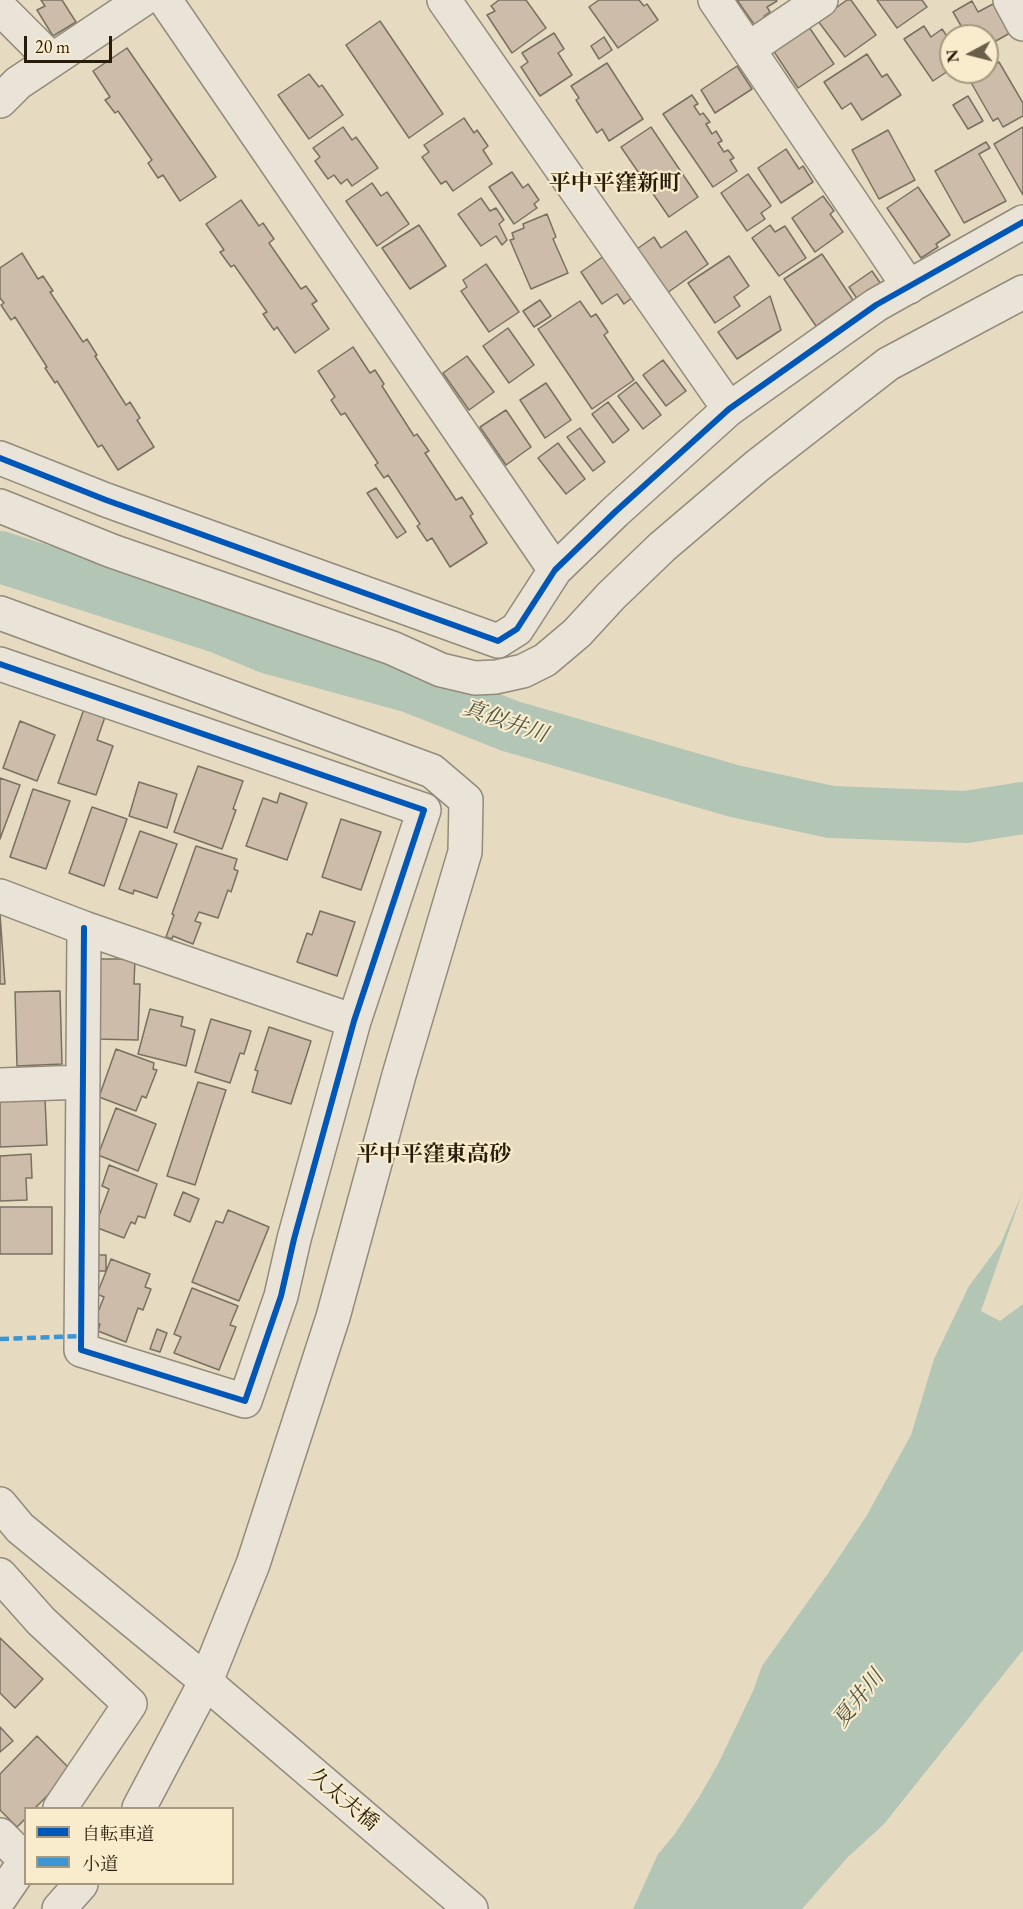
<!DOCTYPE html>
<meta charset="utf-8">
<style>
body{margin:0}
#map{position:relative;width:1023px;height:1909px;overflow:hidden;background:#e6dbc1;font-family:"EB Garamond","Noto Serif JP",serif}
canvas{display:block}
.legend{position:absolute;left:24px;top:1807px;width:210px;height:78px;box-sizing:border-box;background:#f8eccd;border:2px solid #a5997f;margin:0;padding:8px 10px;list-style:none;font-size:18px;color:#281c0a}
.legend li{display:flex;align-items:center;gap:12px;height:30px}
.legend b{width:30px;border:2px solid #a5997f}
.north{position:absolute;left:939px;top:24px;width:60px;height:60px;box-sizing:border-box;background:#f8eccd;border:2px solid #a5997f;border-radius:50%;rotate:263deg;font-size:16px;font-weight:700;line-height:24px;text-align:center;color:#281c0a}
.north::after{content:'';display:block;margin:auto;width:21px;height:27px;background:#6a5f4a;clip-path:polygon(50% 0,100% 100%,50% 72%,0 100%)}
.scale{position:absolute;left:24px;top:36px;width:88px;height:27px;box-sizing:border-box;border:3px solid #281c0a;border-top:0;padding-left:8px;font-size:18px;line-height:21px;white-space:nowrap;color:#281c0a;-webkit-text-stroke:4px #f8eccd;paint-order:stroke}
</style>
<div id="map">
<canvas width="1023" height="1909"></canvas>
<ul class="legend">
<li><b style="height:8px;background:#0057b8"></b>自転車道</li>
<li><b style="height:8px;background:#3c94d2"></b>小道</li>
</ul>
<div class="north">N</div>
<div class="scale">20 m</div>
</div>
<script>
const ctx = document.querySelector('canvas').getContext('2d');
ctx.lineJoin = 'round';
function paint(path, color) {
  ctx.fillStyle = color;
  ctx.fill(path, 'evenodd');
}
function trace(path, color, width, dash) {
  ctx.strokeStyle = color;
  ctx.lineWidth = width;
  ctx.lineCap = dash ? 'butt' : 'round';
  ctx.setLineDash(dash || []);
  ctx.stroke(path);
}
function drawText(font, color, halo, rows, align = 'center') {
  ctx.font = font + ' "EB Garamond","Noto Serif JP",serif';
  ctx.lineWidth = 4.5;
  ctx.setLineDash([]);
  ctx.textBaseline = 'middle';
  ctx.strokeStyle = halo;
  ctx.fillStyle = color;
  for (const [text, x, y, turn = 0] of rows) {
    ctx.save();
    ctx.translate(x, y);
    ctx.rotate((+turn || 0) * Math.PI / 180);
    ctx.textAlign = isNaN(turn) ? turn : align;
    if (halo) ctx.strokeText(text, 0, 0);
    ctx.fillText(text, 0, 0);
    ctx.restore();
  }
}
paint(new Path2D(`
 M1023,809V821L981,812Z
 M1023,1191L981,1311L1000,1321L1023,1304V1650L884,1824L848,1857L802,1909H633L658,1854L674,1835L699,1797L718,1764L753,1691L762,1666L829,1572L867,1515L911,1435L934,1359L969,1286L1001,1243Z`), '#b3c6b6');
trace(new Path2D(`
 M0,557L218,627L269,648L411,687L510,726L734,791L831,812L966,817L1023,808`), '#b3c6b6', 52);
const building = new Path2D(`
 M41,0H62L76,22L53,36L37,10L45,6Z
 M499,0H526L546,28L512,53L487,15L495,11L491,6Z
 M599,0H639L644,6L647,4L658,20L618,48L589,7Z
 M737,0H776L777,1L767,7L770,12L764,16L766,19L756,27Z
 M847,0H851L876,35L845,57L818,21Z
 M877,0H922L927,7L897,28Z
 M972,1L978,12L993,4L1010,33L987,46V36H967L953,12Z
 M380,21L443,114L409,138L346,45Z
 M924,26L931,37L942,29L951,42V69L933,81L904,39Z
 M809,27L834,64L798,88L773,50Z
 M554,33L564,49L558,53L572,75L540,96L521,67L528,62L522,53Z
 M604,37L612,50L599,59L591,46Z
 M127,48L216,177L180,201L163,175L158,178L148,163L152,160L118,111L115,113L105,100L110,97L93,71Z
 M867,54L882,77L887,74L901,95L862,120L851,103L842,109L824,82Z
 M999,62L1023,103V116L1003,127L998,118L993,121L969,79L981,72H987V69Z
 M607,63L643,119L609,141L602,129L597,133L576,100L579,98L571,86Z
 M737,66L752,89L715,113L701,90Z
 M309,74L319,87L322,85L343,115L309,139L278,95Z
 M692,95L698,104L694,106L700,115L703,113L710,122L706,124L712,134L716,131L722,141L718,143L724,152L728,150L734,158L730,160L737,171L713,187L663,114Z
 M968,96L983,121L968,129L953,105Z
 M464,118L474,133L477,130L488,146L483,150L492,164L453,191L446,181L441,184L422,157L429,152L424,145Z
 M343,127L352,140L356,137L378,168L352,186L347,179L341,184L334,175L328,179L315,161L320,157L313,148Z
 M651,127L698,197L669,217L621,147Z
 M1023,127V195L994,144Z
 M888,130L915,180L879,199L852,150Z
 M986,142L990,148L979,154L1006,201L964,223L935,171Z
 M786,149L799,169L803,166L813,182L781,203L758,168Z
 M512,172L523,188L528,184L539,200L534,204L537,208L514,224L489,187Z
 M748,174L771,206L761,213L765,219L747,231L721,193Z
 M372,183L381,196L387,192L409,224L377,246L346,201Z
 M918,187L950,235L936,244L938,247L921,258L887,208Z
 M823,196L834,211L830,214L843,232L815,252L792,218Z
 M481,198L490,211L496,208L504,220L499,224L507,240L502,245L496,236L481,246L458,214Z
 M241,200L259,226L263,223L274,239L269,243L301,289L306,286L317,301L312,304L329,329L295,353L277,327L274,330L263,314L267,312L234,265L231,267L220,252L224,250L206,224Z
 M547,214L556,237L553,239L568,273L531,289L510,240L514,239L512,233L524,228L523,224Z
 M419,225L446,266L410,289L382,248Z
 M770,225L775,232L785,226L806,258L779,276L752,238Z
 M686,231L708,264L667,293L637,249L654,237L661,248Z
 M22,253L38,279L43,276L53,291L50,292L83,342L87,339L97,355L95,356L126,405L130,402L140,418L137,420L154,447L118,470L102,445L98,447L57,381L55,383L45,368L47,367L15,317L11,320L1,305L4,303L0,298V268Z
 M822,254L853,300L816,326L784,279Z
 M604,256L632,298L624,304L617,294L602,304L581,272Z
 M729,256L749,286L734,297L740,306L715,323L688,283Z
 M486,264L519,312L489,332L461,291L467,287L463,280Z
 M872,271L881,284L858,300L849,287Z
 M770,296L781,330L737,359L718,332Z
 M540,300L551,316L534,327L523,311Z
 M580,301L591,317L596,314L608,332L604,335L634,380L592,409L538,329Z
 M508,328L534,365L509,383L483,346Z
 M353,347L370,373L375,370L384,384L382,386L414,436L417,434L429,451L425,453L456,500L462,497L473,514L470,516L487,543L450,567L432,538L427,541L417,526L420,524L388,475L384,478L375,465L378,463L345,413L341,415L331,400L335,397L318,371Z
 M467,356L494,392L469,410L443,373Z
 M663,360L686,391L666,406L643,375Z
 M636,382L661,415L643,429L618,396Z
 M546,383L571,420L545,438L520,400Z
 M608,402L629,430L613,443L592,414Z
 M506,410L531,447L506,465L480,427Z
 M580,428L605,462L593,471L567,437Z
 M558,443L585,479L566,494L538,458Z
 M376,488L406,532L397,538L367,493Z
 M85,706L106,714L97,740L113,746L96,795L58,783Z
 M20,721L55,735L37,781L3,768Z
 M198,766L243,781L233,809L236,810L222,849L174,832Z
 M0,778L20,785L0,839Z
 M139,782L177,794L167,828L129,816Z
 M33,789L70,801L46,869L10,857Z
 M280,793L307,803L287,860L246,846L263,798L277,803Z
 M92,807L127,819L104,886L69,873Z
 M341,819L381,832L361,890L322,877Z
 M140,831L177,844L157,898L134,890L133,894L119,889Z
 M196,846L237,859L234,869L238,871L231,892L228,890L218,918L199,912L195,921L201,923L193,944L173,936L172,939L166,937L174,915L172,914Z
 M320,911L355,922L337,976L297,962L307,933L312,935Z
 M0,914L5,984H0Z
 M100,959H135L134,984H140L138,1040L97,1039Z
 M60,991L62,1064L17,1066L15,992Z
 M150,1009L183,1017L181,1026L195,1030L186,1066L138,1054Z
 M211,1019L251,1031L244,1054L240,1053L230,1083L195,1072Z
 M269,1027L311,1041L291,1104L252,1092L258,1071L255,1070Z
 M116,1049L154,1063L153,1069L157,1070L146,1098L142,1096L136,1111L99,1097Z
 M198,1082L226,1090L195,1185L167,1176Z
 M45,1098L47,1145L0,1147V1100Z
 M116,1108L156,1124L138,1171L98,1155Z
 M31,1154L32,1178H26L27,1200L0,1201V1156Z
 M109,1165L157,1184L145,1218L138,1216L135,1224L131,1222L124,1238L95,1227L109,1189L102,1186Z
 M183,1192L199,1199L190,1222L174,1215Z
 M0,1207H52V1254H0Z
 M228,1210L269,1227L239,1301L192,1282L216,1221L223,1223Z
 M95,1255H106V1271H95Z
 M111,1259L150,1274L145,1287L151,1289L143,1310L138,1308L126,1342L98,1331L100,1324L94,1322L104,1297L97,1294Z
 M192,1288L238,1306L230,1325L236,1327L219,1370L174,1353L181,1337L174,1334Z
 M157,1329L167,1333L160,1352L150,1349Z
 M0,1638L43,1679L15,1708L0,1693Z
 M0,1727L13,1741L0,1752Z
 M37,1736L72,1771L35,1808H26V1818L17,1827L0,1810V1774Z`);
paint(building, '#cdbca9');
trace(building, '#787162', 1.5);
const minor = new Path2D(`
 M165,0L555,570
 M444,0L729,409
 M715,0L909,287
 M1010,0L1023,24
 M0,8L52,60
 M748,49L821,0
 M0,101L18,83L142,0
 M0,458L106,500L498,641L517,629L555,570L615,512L729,409L876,305L1023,222
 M0,506L112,551L392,648L441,670L475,678L496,677L523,671L545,660L577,633L611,596L662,547L757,466L888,364L1023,292
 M0,613L432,771L466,800L465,852L399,1075L333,1317L253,1564L206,1681L139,1808
 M0,664L424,810L354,1021L294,1239L281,1296L245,1401L81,1350L84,928
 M0,896L84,928L354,1021
 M0,1085L83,1082
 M0,1504L20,1528L206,1681L216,1691L471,1909
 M0,1575L41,1621L130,1704L60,1808
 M0,1835L25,1860
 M0,1898L26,1860
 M59,1909L81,1884`);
trace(minor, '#928b7b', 36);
trace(minor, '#e9e4d7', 33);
trace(new Path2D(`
 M0,1339L81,1336`), '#3c94d2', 4.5, [9, 4.5]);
trace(new Path2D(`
 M0,458L106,500L498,641L517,629L555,570L615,512L729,409L876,305L1023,222
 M0,664L424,810L354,1021L294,1239L281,1296L245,1401L81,1350L84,928`), '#0057b8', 6);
drawText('21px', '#281c0a', '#f8eccd', [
 ["久太夫橋",343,1800,40]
]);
drawText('bold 22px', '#281c0a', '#f8eccd', [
 ["平中平窪新町",615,184],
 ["平中平窪東高砂",434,1155]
]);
drawText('italic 22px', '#515444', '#f8eccd', [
 ["真似井川",505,722,19],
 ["夏井川",859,1699,-51]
]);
</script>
